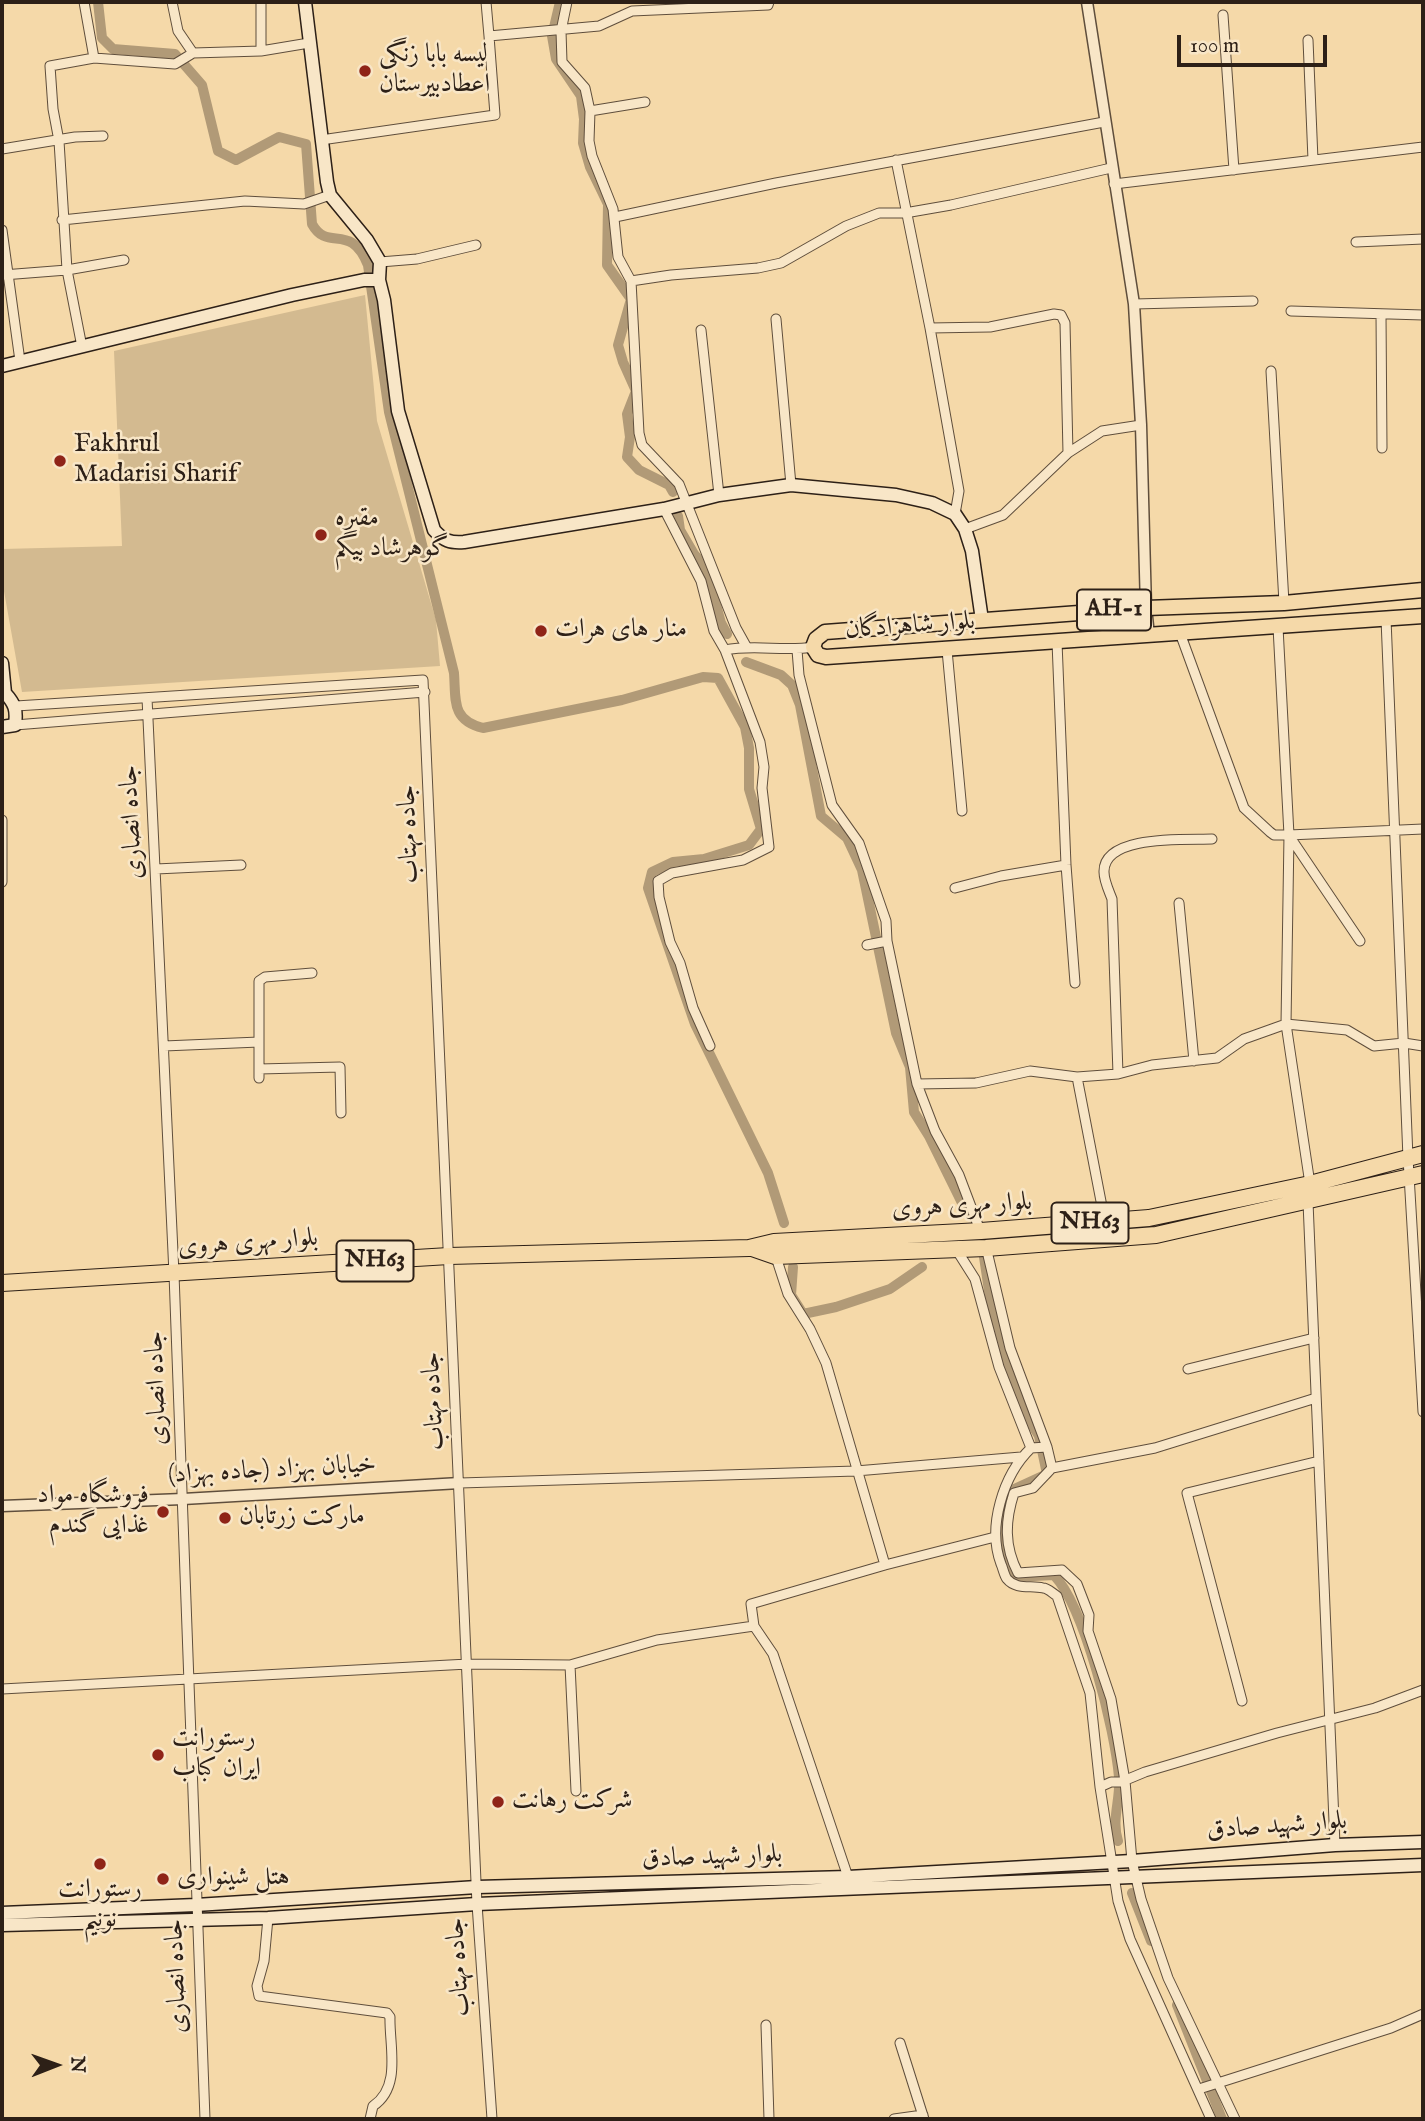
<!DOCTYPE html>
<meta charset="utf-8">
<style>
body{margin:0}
#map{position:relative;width:1425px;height:2121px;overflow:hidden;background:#f5d9a9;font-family:"IM FELL English",serif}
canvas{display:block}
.frame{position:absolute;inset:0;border:4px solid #2d2017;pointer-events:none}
.north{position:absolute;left:21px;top:2030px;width:70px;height:70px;-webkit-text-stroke:5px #f8e6c7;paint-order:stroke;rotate:89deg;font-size:19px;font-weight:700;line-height:28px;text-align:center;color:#2d2017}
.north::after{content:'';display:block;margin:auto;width:24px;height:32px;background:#2d2017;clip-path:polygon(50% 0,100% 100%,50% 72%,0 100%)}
.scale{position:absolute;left:1177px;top:35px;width:150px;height:32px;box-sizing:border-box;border:4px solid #2d2017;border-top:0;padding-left:9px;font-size:21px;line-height:24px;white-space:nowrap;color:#2d2017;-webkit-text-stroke:5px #f8e6c7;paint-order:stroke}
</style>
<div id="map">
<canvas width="1425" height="2121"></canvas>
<div class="frame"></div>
<div class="north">N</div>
<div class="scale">100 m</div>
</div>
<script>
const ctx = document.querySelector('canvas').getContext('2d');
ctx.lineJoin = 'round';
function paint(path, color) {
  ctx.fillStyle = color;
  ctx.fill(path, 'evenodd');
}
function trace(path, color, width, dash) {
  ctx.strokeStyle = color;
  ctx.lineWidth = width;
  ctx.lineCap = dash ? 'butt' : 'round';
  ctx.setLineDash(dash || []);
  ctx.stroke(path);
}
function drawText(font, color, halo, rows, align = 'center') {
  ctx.font = font + ' "IM FELL English",Amiri,serif';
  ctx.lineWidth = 5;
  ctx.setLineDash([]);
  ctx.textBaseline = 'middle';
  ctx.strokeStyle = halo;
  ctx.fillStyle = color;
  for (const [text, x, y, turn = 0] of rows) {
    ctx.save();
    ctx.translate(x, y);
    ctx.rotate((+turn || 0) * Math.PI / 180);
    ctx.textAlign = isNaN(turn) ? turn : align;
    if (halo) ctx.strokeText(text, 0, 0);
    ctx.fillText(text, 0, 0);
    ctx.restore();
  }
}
paint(new Path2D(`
 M365,295L377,421L436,620L440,666L22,692L2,580V549L122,546L114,351Z`), '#d3ba90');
trace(new Path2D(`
 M98,2L102,38L113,49L175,54L202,85L218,151L236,160L279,137L306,144L312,224C328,253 350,221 368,265L389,412L454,673C456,700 451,720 483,728L622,700L703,677L718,678L745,727L749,748V789L761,829L749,845L704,859L673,862L652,872L648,888L695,1024L768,1173L784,1223
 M560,2L552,36L556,59L581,96L584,119L583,143L590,167L608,204L607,265L631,299L618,345L623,362L636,391L627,414L630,437L627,457L639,470L669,485L673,492
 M678,516L680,530L694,554L706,568L721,623L727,634
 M746,662L781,675L792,685L800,705L821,816L847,838L862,870L896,1033L910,1067L914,1112L929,1136L967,1213
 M984,1257L992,1311L1009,1374L1028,1418L1039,1436L1047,1474L1010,1491C999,1521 999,1549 1014,1577L1054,1575C1085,1608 1115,1730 1119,1777C1121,1799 1111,1819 1118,1841
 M793,1267L791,1295L803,1314L836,1307L890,1289L922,1267
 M1132,1893L1151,1941
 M1177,2005L1222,2119`), '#b19a77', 10);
const minor = new Path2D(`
 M84,2L94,58
 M172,2L178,31L193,53
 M261,2V51
 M486,2L489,36
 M567,2L561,31L562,62L585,88L590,111L589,141L592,156L613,209L618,257L631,281L639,433L642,445L679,484L736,628L746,646
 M1223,15L1234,170
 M1308,40L1313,160
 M590,111L645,102
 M321,140L495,115L489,36L599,26L632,11L768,5L769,2
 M2,149L75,137L103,136
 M896,160L930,328L959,491L955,514
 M1114,184L1423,147
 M615,217L776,183L1104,122
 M62,220L245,201L304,204L330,195
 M2,230L20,361
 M1356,242L1423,239
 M380,262L417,259L476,245
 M3,275L67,270L124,260
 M631,281L671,275L758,268L781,263L846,226L879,213H905L951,205L1111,168
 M1134,304L1253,301
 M1291,311L1423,315
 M1381,314L1382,448
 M776,319L791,485
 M930,328L990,327L1054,314L1061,315L1065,323L1068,453
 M701,330L719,495
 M82,347L67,270L59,141L53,109L50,66L94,58L175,64L193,53L261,51L309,43
 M1271,371L1284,603
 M664,509L701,581L714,631L725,650L760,742L764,767L762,788L769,847L743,860L672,873L658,881L659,897L670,942L680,963L693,1008L710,1046
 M965,529L1003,515L1068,453L1102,431L1141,425
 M1386,619L1408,1158L1423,1412
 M1278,627L1289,835L1286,1024L1310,1184
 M1180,633L1244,808L1270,832L1274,835H1289L1423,829
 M1057,642L1066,865L1075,983
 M725,650C755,644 784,652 813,647
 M797,650L799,675L832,805L859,843L886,921L887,941L917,1084L935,1131L959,1175L981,1233
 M947,650L962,811
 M147,698L174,1274L205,2119
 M16,706L423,680L477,1904L492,2119
 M15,725L425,692
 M2,820V882
 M1290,837L1360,941
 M156,869L241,865
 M955,888L1001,876L1066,865
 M1179,903L1194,1061
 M867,945L887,941
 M164,1046L259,1042
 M259,1069L340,1067L341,1113
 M1118,1074L1112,899C1109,891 1104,881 1104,872C1103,834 1187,840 1212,839
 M1077,1077L1105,1222
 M259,1078V981L265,977L312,973
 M917,1084L976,1083L1030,1071L1077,1077L1118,1074L1152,1065L1217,1058L1244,1039L1286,1024L1347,1030L1374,1046L1404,1043L1423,1046
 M1308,1202L1335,1845
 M986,1247L1010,1348L1047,1447L1052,1468L1033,1488L1014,1493C1005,1521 1004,1546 1018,1573L1062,1570L1077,1584L1089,1615L1088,1631L1111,1699L1125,1781L1132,1861L1141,1899L1168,1978L1235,2119
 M956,1249L975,1279L999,1367L1031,1448
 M775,1254L788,1294L810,1329L826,1363L885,1565
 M1188,1369L1314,1338
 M1047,1447L1031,1448C1003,1475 987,1527 1001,1564C1003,1568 1004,1575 1007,1579C1016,1590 1031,1585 1043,1588C1048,1588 1052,1593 1057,1596L1090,1693L1100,1787L1118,1901L1130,1939L1211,2119
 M1052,1468L1155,1448L1316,1398
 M460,1483L856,1471L1021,1457
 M754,1626L751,1604L885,1565L995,1537
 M570,1665L576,1791
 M2,1689L468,1664L570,1665L657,1640L754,1626L773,1654L848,1877
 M1242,1701L1187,1493L1319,1461
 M1100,1787L1111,1782H1121L1145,1772L1277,1733L1375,1708L1423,1690
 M268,1918L264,1961L257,1986L259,1996L387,2013L390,2017C389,2045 402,2087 373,2106L370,2119
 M766,2025L769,2119
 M900,2043L924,2119
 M1199,2089L1391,2028L1423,2014
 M894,2119L923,2115`);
const tertiary = new Path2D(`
 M1087,2L1134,304L1141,425L1146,608L1149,635
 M2,1506L183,1499L460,1483`);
const secondary = new Path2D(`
 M305,2L327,182L330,195L367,240L380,262L379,280L384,300L398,411L434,530C444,541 450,543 464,542L664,509L719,495L791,485L896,495L932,503L955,514L965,529L972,551L982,620
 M2,366L292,295L364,280H379
 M2,663L5,693
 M2,727L15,725C17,710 15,704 5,693
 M2,1913L196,1905L477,1887L848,1877L1132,1861L1335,1845L1423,1842
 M2,1925L268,1918L477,1904L1423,1865`);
const primary = new Path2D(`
 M1423,590L1284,603L1146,608L825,632L816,639L813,647L818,655L826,657L1423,616`);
const trunk = new Path2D(`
 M752,1248L775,1256L986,1248L1156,1235L1423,1174
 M2,1283L449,1256L749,1248L774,1242L981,1231L1149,1218L1310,1184L1423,1154`);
trace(minor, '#5f4e3c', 11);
trace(tertiary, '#5f4e3c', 13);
trace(secondary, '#2d2017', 15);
trace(primary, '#2d2017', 17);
trace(trunk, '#2d2017', 18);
trace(minor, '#f8e6c7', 9);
trace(tertiary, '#f8e6c7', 10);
trace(secondary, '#f8e6c7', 12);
trace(primary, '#f5d9a9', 14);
trace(trunk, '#f5d9a9', 16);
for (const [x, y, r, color] of [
 [365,71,7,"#8f2418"],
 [60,461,7,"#8f2418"],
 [321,535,7,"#8f2418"],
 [541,631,7,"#8f2418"],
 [163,1512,7,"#8f2418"],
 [225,1518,7,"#8f2418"],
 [158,1755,7,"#8f2418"],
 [498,1802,7,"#8f2418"],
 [100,1864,7,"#8f2418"],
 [163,1879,7,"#8f2418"]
]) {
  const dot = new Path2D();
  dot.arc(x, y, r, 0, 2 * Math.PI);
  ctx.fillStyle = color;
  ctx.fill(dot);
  trace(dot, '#f8e6c7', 2.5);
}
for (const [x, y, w] of [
 [1114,610,74],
 [1090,1223,77],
 [375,1261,77]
]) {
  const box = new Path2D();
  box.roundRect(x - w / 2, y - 20.5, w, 41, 5);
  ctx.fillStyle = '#f8e6c7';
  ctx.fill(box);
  trace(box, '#2d2017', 2);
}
drawText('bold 24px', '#2d2017', null, [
 ["AH-1",1114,610],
 ["NH63",1090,1223],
 ["NH63",375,1261]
]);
drawText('26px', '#2d2017', '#f8e6c7', [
 ["لیسه بابا زنگی",379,56],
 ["اعطادبیرستان",379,86],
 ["Fakhrul",74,446],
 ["Madarisi Sharif",74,476],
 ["مقبره",335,520],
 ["گوهرشاد بیگم",335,550],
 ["منار های هرات",555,631],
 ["فروشگاه مواد",149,1497,"right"],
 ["غذایی گندم",149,1527,"right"],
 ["مارکت زرتابان",239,1518],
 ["رستورانت",172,1740],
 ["ایران کباب",172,1770],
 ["شرکت رهانت",512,1802],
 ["هتل شینواری",177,1879],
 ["رستورانت",100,1891,"center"],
 ["نونیم",100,1921,"center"]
], 'left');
drawText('26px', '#2d2017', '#f8e6c7', [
 ["بلوار شاهزادگان",910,627,-4],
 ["جاده انصاری",133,822,-93],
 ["جاده مهتاب",410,834,-92],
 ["بلوار مهری هروی",962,1207,-3],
 ["بلوار مهری هروی",248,1244,-4],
 ["جاده انصاری",158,1388,-92],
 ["جاده مهتاب",435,1401,-93],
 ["خیابان بهزاد (جاده بهزاد)",272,1471,-3],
 ["بلوار شهید صادق",1277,1827,-4],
 ["بلوار شهید صادق",712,1858,-2],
 ["جاده مهتاب",460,1967,-94],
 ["جاده انصاری",178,1976,-92]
]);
</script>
